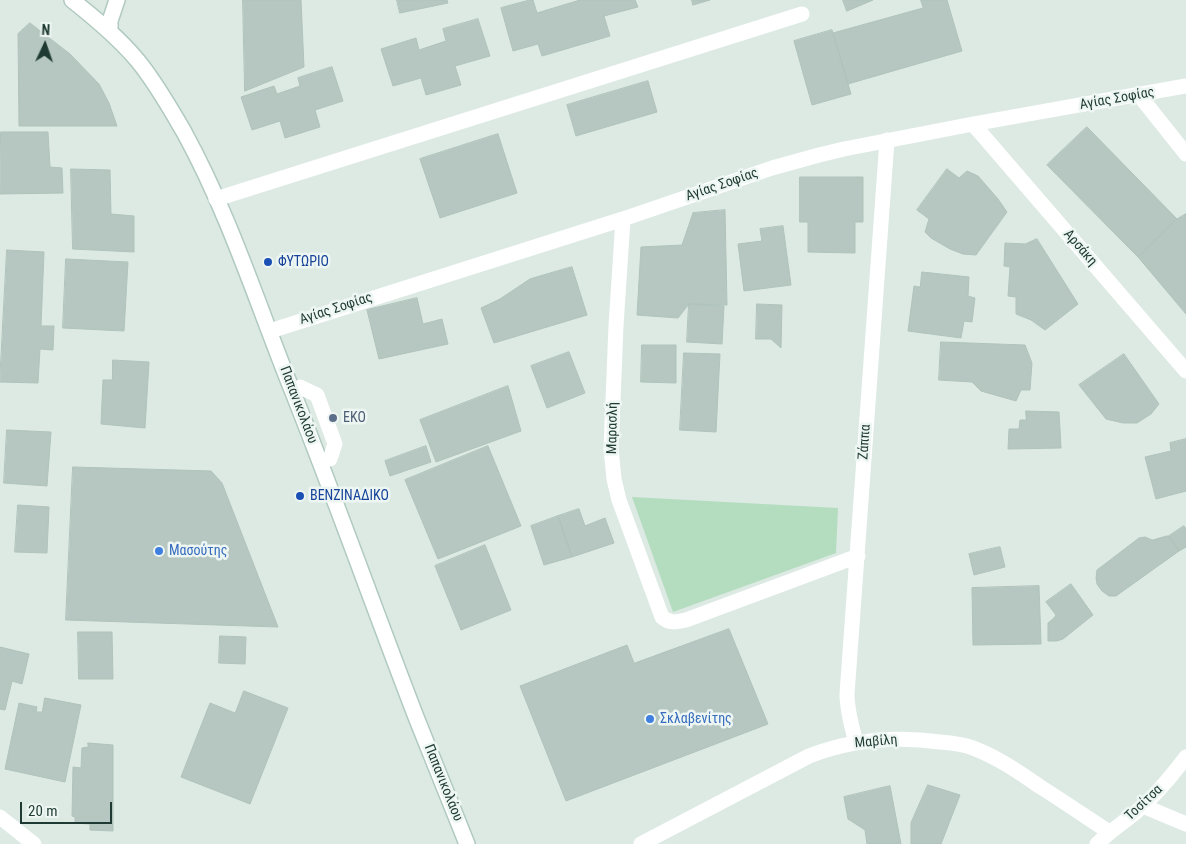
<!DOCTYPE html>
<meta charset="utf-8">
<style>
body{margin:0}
#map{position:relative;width:1186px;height:844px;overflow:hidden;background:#ddeae4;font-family:"Roboto Condensed",sans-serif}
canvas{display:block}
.north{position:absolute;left:20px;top:20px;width:50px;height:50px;-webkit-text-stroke:4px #edf6f2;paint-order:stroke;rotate:3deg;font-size:14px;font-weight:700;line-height:20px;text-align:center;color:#1e3a32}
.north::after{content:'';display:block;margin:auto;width:18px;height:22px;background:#1e3a32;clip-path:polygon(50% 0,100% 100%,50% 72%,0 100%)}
.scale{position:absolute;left:20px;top:802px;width:92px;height:22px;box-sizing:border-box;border:2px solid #1e3a32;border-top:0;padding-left:6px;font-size:15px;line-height:18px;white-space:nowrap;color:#1e3a32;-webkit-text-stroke:4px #edf6f2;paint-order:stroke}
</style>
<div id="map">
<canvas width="1186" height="844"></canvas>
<div class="north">N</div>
<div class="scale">20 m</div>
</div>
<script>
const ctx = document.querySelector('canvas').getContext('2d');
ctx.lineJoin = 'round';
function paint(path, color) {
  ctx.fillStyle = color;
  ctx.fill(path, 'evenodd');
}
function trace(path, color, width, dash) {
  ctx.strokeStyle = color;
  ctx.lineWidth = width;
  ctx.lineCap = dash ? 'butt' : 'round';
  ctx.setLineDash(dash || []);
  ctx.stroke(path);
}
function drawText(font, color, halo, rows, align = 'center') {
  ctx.font = font + ' "Roboto Condensed",sans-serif';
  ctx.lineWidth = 5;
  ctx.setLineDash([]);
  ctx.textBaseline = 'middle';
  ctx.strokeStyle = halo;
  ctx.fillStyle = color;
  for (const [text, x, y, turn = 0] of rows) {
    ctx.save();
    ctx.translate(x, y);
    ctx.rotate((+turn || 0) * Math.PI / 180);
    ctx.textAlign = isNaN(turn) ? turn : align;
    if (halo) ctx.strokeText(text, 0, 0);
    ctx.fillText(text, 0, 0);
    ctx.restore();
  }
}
paint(new Path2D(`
 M632,497L838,508L836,553L673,612Z`), '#b4dcbf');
const building = new Path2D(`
 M243,0H301L304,67L245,91Z
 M397,0H447L448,3L400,13Z
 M530,0H533L537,13L580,0H635L638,7L604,16L610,36L542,56L538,44L513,51L501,8Z
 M692,0H710L693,5Z
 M843,0H873L847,11Z
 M921,0H947L962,51L848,84L833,33L923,8Z
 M478,19L490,56L455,66L461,85L426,95L421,78L393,86L381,49L416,38L419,50L446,41L443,29Z
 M30,23L70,54L99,84L109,103L117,126H19L18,34Z
 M832,30L851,94L812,105L794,41Z
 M332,67L343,101L315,110L320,127L285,138L280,121L252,130L241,97L274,86L277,94L300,86L298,78Z
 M648,81L657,112L576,136L567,105Z
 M1087,127L1177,219L1138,257L1047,165Z
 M1,132H48L50,167L62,168L63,193L0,194Z
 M498,134L517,193L440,218L420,159Z
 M71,169L110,170L111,214L134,216V252L73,249Z
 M947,169L959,178L967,171L978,176L998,199L1007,212L976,255L963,254L950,249L931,238L925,232L929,219L917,210Z
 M800,177H863V222H855V253L808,252V222H800Z
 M725,210L727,305L689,304L678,318L637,315L641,247L682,245L693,213Z
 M1186,214V314L1138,257L1177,219Z
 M783,226L791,285L744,291L738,244L762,241L760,229Z
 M1037,239L1078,304L1045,330L1031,320L1016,314V297L1008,296L1010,267L1004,266L1005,243L1025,244Z
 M7,250L44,252L41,326H54L53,350L40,349L38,383L0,382Z
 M66,259L128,262L124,331L63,328Z
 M572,267L587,315L494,343L481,308L500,299L530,279Z
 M922,272L969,277L968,296L975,298L972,322L964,321L961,338L908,331L914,286L920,287Z
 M417,298L423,324L442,319L448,344L379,359L367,310Z
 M689,304L724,306L722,344L687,342Z
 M757,304L782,305L781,348L771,339H756Z
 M941,342L1025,345L1032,363L1030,390H1021L1016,401L981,391L972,382L939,380Z
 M642,345H676V383L641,382Z
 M569,352L585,393L547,408L531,366Z
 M684,353L720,354L716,432L680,430Z
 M1124,354L1159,404L1151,414L1137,423H1123L1106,419L1079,385Z
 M113,360L149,362L145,428L101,424L103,380H112Z
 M508,386L521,431L436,462L420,420Z
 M1026,411L1059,412L1061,448L1008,449L1009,429H1019L1020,420H1026Z
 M7,430L51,432L47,486L4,483Z
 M1186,439V491L1156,499L1145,457L1171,451L1170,443Z
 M426,446L431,462L390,476L385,461Z
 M488,446L521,526L438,559L405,480Z
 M73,467L211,471L222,483L278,627L66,620Z
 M18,505L49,507L47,553L15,552Z
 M579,509L585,526L605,518L614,543L572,557L558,516Z
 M558,516L572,557L544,565L531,526Z
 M1184,526L1186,529V547L1179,551L1169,536Z
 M1167,536H1169L1179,551L1116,596H1109L1102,591L1097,584L1096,578L1097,570L1139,538L1145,537L1152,540Z
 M485,545L511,610L461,630L435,566Z
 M1000,547L1005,567L974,575L969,554Z
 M1071,584L1093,615L1063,639L1057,641H1048V623L1054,618L1056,615L1046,602Z
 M1039,586L1041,644L973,645L972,588Z
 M729,629L768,724L566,801L520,686L627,645L634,663Z
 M78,632H112L113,679H79Z
 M220,636L246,637L245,664L219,663Z
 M0,647L29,654L22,684L12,681L5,710L0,709Z
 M244,691L288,708L250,804L181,777L210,703L235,713Z
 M45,698L81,705L65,782L5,769L19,703L37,707L36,712H42Z
 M88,743L113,745V831L90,830V824L75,823V817L72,816L73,767L81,768L82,748L88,747Z
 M928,785L960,795L941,844H911V823Z
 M890,786L901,844H867L865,830L848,819L844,797Z`);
paint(building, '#b5c7c0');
trace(building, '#afc3bb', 1);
const secondary = new Path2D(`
 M72,0C96,19 119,38 138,61C156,83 170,108 184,132C229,214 257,303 292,390C335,498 374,608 416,717C433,759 450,802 467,844
 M110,32V21L117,0`);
trace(secondary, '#b0cac0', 18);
trace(new Path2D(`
 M300,387L317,395L335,444L330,459`), '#fff', 15);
trace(new Path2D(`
 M1139,95L1186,154
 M973,124L1186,371
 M216,199L802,14
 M623,219L616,326L611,449L614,479L619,500L662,617C670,624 677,622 686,620L858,556
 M270,331L623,219L772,168L819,155L844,149L973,124L1186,86
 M856,743C852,727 847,711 847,694L887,140
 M1143,806L1186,824
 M0,817L34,844
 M641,844L809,756C850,740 896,736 940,742C951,743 963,744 973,748C997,757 1019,772 1039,786C1063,801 1086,817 1109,832
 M1097,844C1109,832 1123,823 1136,812C1155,796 1171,777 1186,757`), '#fff', 15);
trace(secondary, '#fff', 15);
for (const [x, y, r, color] of [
 [268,262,5,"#1a4fb4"],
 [333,418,5,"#5c6f8a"],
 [300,496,5,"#1a4fb4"],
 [159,551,5,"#3f7fe0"],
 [650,719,5,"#3f7fe0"]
]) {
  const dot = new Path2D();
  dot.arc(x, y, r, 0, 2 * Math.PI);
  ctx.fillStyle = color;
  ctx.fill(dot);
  trace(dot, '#edf6f2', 2);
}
drawText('14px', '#1e3a32', '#edf6f2', [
 ["Αγίας Σοφίας",1117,99,-10],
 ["Αγίας Σοφίας",722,185,-19],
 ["Αρσάκη",1080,248,49],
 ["Αγίας Σοφίας",336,309,-18],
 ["Παπανικολάου",298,405,69],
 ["Μαρασλή",613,428,-89],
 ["Ζάππα",865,442,-86],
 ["Μαβίλη",876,742,-5],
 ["Παπανικολάου",443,783,68],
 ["Τοσίτσα",1144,803,-43]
]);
drawText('14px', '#164399', '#edf6f2', [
 ["ΦΥΤΩΡΙΟ",278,262],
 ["ΒΕΝΖΙΝΑΔΙΚΟ",310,496]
], 'left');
drawText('14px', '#4e5e75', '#edf6f2', [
 ["EKO",343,418]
], 'left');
drawText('14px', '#366cbe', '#edf6f2', [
 ["Μασούτης",169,551],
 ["Σκλαβενίτης",660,719]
], 'left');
</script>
